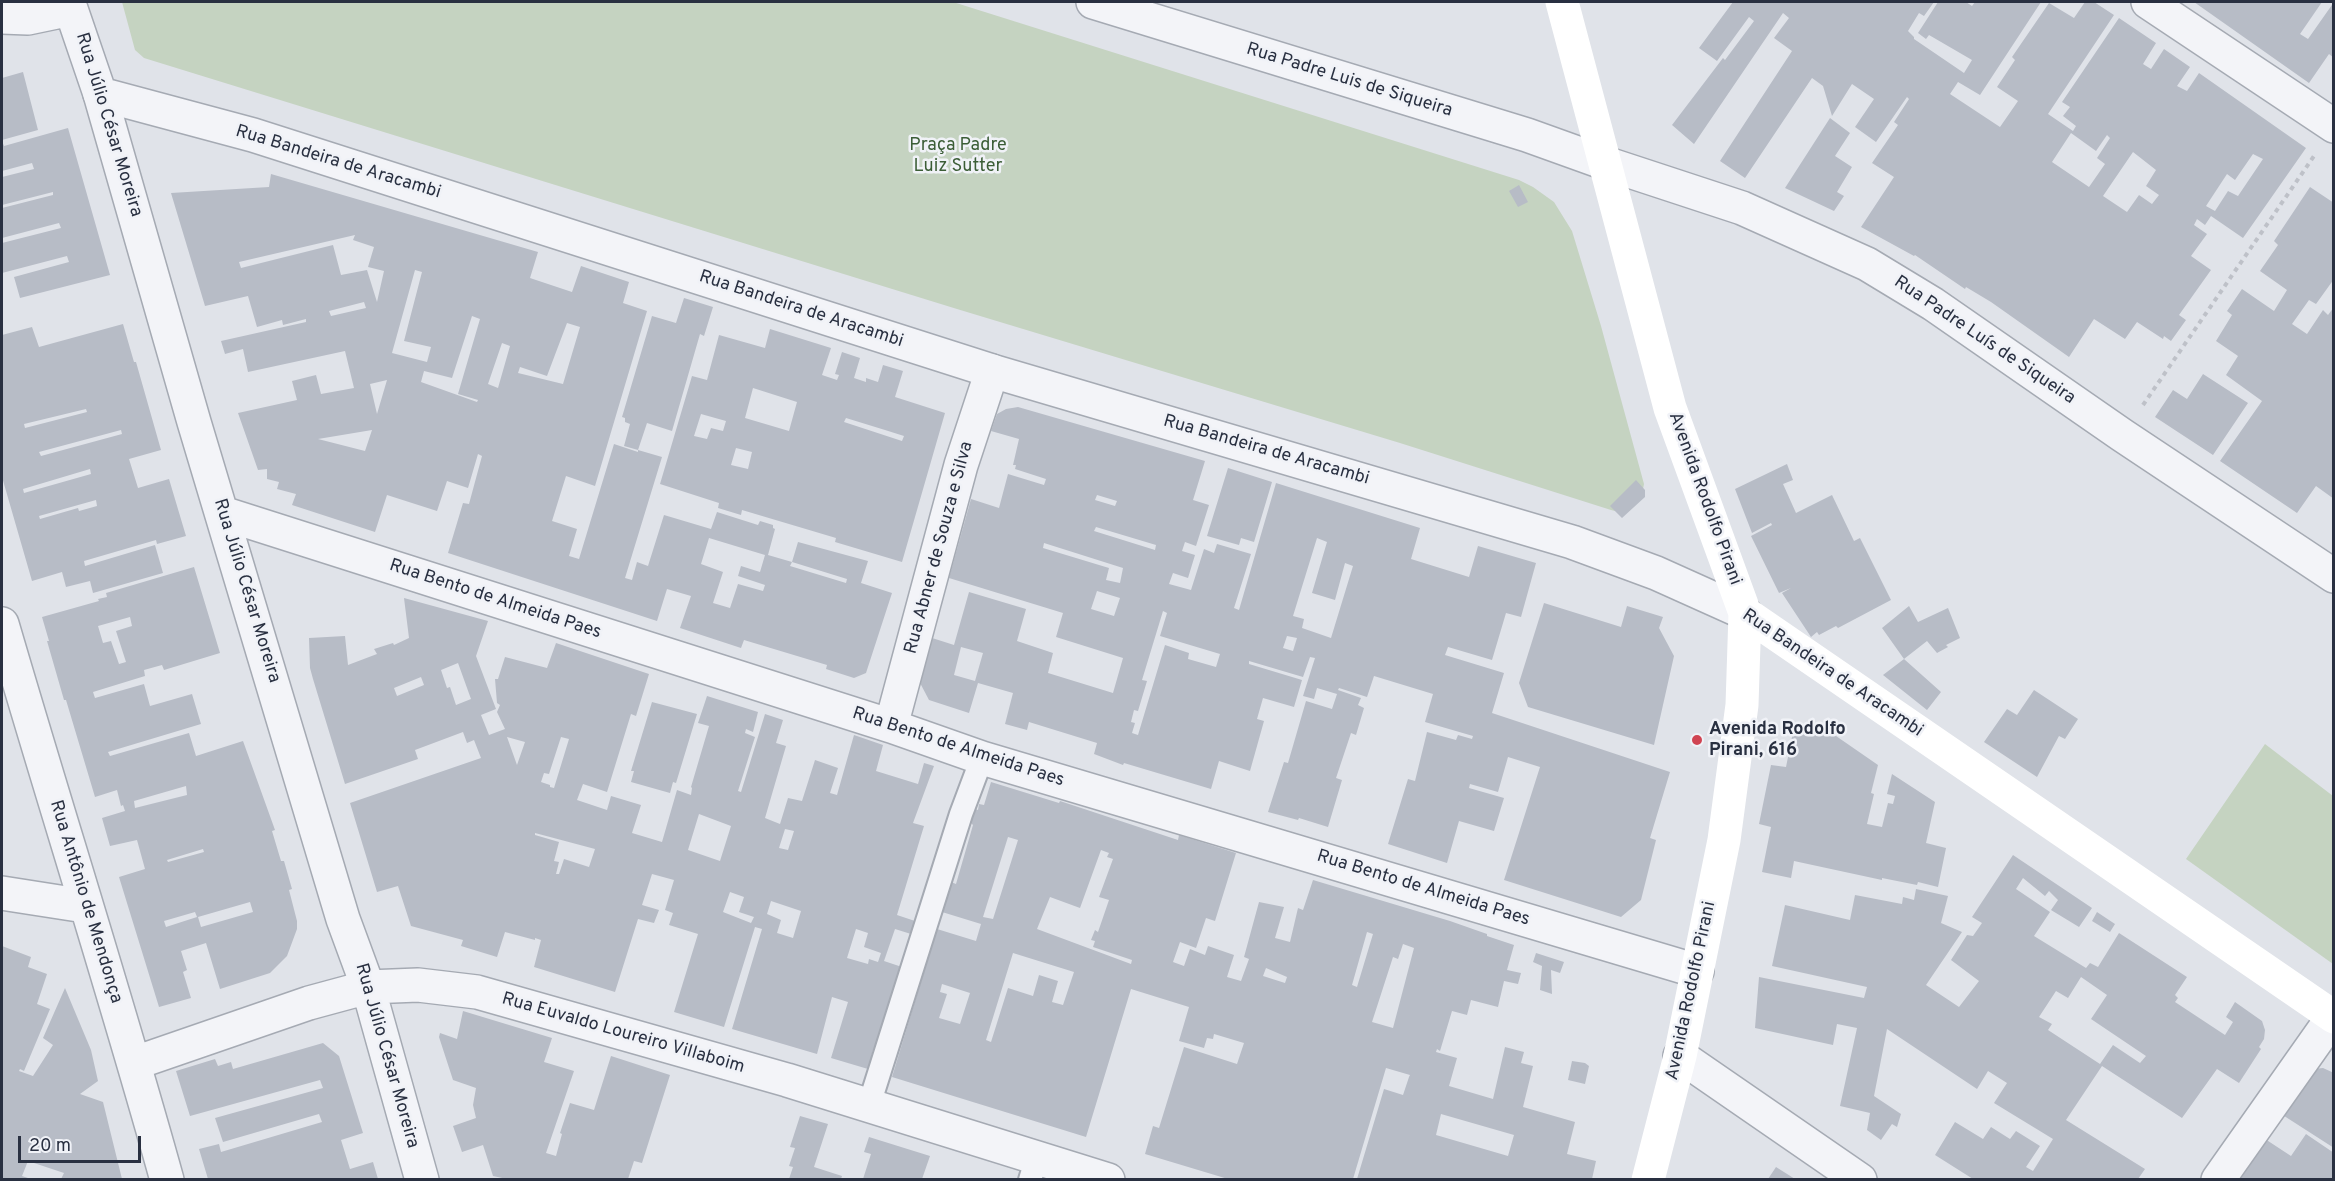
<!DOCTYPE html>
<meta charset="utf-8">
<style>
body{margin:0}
#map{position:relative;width:2335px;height:1181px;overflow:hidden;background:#e0e3e9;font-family:Overpass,sans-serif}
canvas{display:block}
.frame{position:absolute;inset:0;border:3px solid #293041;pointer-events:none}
.scale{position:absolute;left:18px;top:1136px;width:123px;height:27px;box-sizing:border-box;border:3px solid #293041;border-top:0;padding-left:8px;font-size:18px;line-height:21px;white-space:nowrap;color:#293041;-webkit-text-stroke:4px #f0f2f7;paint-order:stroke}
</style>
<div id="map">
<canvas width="2335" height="1181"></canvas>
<div class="frame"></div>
<div class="scale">20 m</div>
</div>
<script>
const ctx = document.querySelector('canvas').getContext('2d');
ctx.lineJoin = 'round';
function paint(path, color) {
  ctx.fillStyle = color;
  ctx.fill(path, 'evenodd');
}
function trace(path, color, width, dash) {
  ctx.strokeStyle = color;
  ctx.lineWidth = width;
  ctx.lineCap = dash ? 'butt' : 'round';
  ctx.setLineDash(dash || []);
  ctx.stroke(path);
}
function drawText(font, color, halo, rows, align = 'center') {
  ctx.font = font + ' Overpass,sans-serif';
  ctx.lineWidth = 5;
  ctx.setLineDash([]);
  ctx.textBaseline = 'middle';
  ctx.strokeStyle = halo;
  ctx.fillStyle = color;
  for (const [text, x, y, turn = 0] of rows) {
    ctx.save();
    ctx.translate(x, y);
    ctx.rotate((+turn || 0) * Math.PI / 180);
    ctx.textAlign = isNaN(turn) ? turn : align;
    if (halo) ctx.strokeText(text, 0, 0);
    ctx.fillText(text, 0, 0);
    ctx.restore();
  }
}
paint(new Path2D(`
 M122,2H953L1519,180L1533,187L1554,202L1572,231L1601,326L1644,484L1643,489L1619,512L1611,510L1400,443L957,309L144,58L135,50Z
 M2265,744L2333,796V964L2186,859Z`), '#c5d3c1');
paint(new Path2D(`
 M1733,2H1934L1924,16L1919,13L1908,31L1914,37V39L1964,73L1972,60L1929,35L1926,39L1918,33L1938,2H1966L1972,6L1975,2H2041L1980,95L1958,82L1950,94L2000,127L2018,101L1997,87L2015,60L2012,57L2049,3L2074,18L2085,2H2094L2114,15L2048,114L2073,131L2076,126L2063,116L2070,107L2062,102L2119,18L2156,43L2143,64L2151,69L2164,49L2190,67L2177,86L2187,91L2199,73L2306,148L2243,238L2211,216L2205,225L2197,219L2194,225L2207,234L2191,256L2211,270L2179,315L2186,320L2171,341L2164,336L2163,339L2137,322L2125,339L2094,319L2069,357L1991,302L1966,287L1965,289L1915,255L1914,256L1861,227L1894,177L1872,163L1898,125L1894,122L1909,99L1907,97L1876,142L1855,127L1874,99L1852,84L1832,116L1823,86L1812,78L1745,178L1720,161L1792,51L1774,38L1789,18L1783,13L1694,144L1672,125L1723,58L1725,60L1754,21L1749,17L1717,61L1699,48ZM2071,133L2096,151L2107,135L2110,138L2097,158L2105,164L2089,187L2052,162ZM2133,152L2156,170L2146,186L2159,195L2152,204L2139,195L2127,212L2103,196ZM2253,154L2263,159L2238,196L2228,191L2215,211L2206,206L2227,174L2235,180Z
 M2194,2H2322L2300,34L2308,39L2334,2V58L2329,54L2309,83Z
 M23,72L38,130L2,140V78Z
 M1830,118L1850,133L1835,156L1852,167L1837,192L1844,196L1834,211L1785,188Z
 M68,128L110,275L20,298L14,277L69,262L67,256L2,273V243L61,228L59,223L2,238V208L53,195V192L2,205V177L34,169L32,163L2,171V141L4,146Z
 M271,174L538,252L530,278L572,292L581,266L629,282L623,303L647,311L595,486L566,476L552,521L577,529L569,556L579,559L614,444L638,452V450L662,457L625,578L632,580L637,562L648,566L664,515L711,529L717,512L758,525L760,521L773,525V528L775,529L768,555L792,562L790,566L846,583L847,579L792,562L798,542L868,561L861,583L892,593L866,673L854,678L826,669L827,665L744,640L741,648L680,628L691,596L667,589L657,621L448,553L463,503L469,504L482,456L478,454L468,488L447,481L437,511L387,495L375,532L292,505L296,494L277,489L279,482L267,479V469L258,470L238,413L297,400L292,381L316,375L321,394L354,388L345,351L248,372L243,349L225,354L221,341L306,322V319L283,325L282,320L257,327L248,296L205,306L171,193L269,187ZM355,235L353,240L374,247L368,267L384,271L377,302L367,270L341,275L333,245L241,268L239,262ZM415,270L422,272L404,341L431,347L427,362L392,353ZM364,302L366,308L331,316L329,311ZM472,316L480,319L458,394L478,400L477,402L421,382L424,371L452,378ZM567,323L580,327L563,384L518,373L520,367L547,376ZM502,343L510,346L498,388L488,384ZM387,380L377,414L370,384ZM372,430L365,451L318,439ZM709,538L765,555L760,572L741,566L738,576L765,585L763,591L738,584L730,608L713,603L723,572L701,564Z
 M1519,185L1528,202L1518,207L1509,191Z
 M2310,187L2334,203V279L2316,304L2309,300L2292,324L2307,334L2323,310L2328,315L2334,307V499L2316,486L2297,513L2220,461L2262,401L2226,375L2238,356L2216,341L2232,315L2227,311L2242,289L2274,311L2287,290L2260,271L2278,245L2274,241Z
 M684,298L713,307L704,336L700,334L672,431L647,423L638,450L624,446L630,424L625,422V418L622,417L652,316L676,323Z
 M123,324L134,362H136L161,450L129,459L138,488L169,479L186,536L157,544L156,540L84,561L85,566L155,545L163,573L93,593L90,581L66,587L62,572L32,581L2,477V335L32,327L39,347ZM86,409L87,412L25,428L24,424ZM121,430L122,434L41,456L39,452ZM90,469L91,474L24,493L23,489ZM96,500L97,506L79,511L78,508L40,519L39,516Z
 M770,329L831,348L822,375L837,380L839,375L835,374L842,352L860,358L854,378L866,382V378L878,382L883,365L903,371L895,397L945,413L902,562L835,542L836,538L742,510L741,515L718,508L719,503L660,484L692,376L707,380L719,335L765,348ZM753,388L797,402L789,431L745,418ZM701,414L726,421L723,431L711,428L707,439L694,436ZM846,418L885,430L904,436L902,441L844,422ZM736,448L752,452L748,469L731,465Z
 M2203,374L2248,403L2213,455L2155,417L2173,390L2187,399Z
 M1018,407L1205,461L1193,500L1209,505L1196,546L1185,542L1182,551L1195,555L1188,578L1173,573L1169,584L1191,590L1204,549L1214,553L1217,544L1251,554L1234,608L1239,610L1276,483L1420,528L1411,559L1469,577L1478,546L1536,563L1521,617L1506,613L1492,660L1448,647L1445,655L1504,673L1492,713L1670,772L1650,838L1656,840L1641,900L1621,917L1504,880L1540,767L1508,757L1498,792L1470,784L1469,788L1504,798L1494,831L1459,821L1447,863L1388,844L1408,779L1415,781L1427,732L1456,740L1458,735L1472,739L1473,736L1425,722L1433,694L1374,676L1367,697L1339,688L1338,690L1361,698L1358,705L1364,708L1356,735L1351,733L1336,778L1342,780L1328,827L1299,818L1298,820L1268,812L1284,762L1288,763L1306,701L1332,709L1337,694L1317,688L1314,699L1303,696L1315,658L1310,657L1303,677L1249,661V664L1302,680L1294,707L1263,698L1257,719L1264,721L1250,771L1219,761L1211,789L1124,763L1123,765L1094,754L1097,743L1029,722L1027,730L1005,724L1013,693L978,683L969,713L929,700L919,681L929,637L954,645L969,592L1026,609L1017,641L1053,653L1048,673L1113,693L1123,658L1056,637L1063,613L949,578L971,499L999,508L1008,474L1044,485L1046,479L1015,469L1016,465H1013L1019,439L991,431L997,414L1006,409ZM1097,495L1117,501L1115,506L1095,500ZM1096,527L1156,545L1155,550L1094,531ZM1317,538L1327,542L1312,593L1335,600L1345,563L1353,566L1331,638L1302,628L1304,619L1293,616ZM1044,543L1123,568L1120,583L1106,580L1109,568L1043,548ZM1097,591L1120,598L1114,616L1091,609ZM1163,611L1167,613L1160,636L1220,654L1216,667L1188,659L1189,653L1165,645L1138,735L1132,733L1135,723L1131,722L1134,710L1138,711L1147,681L1142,680ZM1287,636L1297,638L1293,651L1283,648ZM961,647L983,653L975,681L954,675Z
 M1787,464L1793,480L1783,484L1796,513L1832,495L1854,541L1860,538L1891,600L1838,628L1836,626L1819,635L1817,632L1811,637L1782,593L1791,588L1779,593L1751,536L1772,525L1771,523L1752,533L1735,489Z
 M1228,468L1272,482L1254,542L1241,538L1239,545L1207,536Z
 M1636,480L1645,490V497L1622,518L1610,506Z
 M194,567L220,653L164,670L162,665L144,670L145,676L93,692L95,698L144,684L150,706L192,694L201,724L108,752L110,756L189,733L196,756L243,741L275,830L272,831L281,861H284L292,889L289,890L297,921V929L287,956L270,973L220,989L206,943L181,951L187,970L183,972L191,998L159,1007L119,877L145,869L137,840L110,846L102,818L125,811L123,805L121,806L117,790L95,797L66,700H64L47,641H49L42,617L99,601L98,599L107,597L106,593ZM130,617L132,626L116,631L126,662L119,664L111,641L103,643L98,626ZM186,786L187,795L135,808L134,801ZM203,849L204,852L168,862L167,860ZM250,902L253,912L201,927L198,917ZM195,912L197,917L166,927L164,921Z
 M404,598L488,621L476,656L496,709L481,715L489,735L505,729L497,712L500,705L497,703L495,679H498L505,657L547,668L556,643L649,674L636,716L631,714L607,792L583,784L577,800L607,810L611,796L641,805L632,833L662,842L677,790L691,795L692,788L691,787L709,726L698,723L707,696L758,712L753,732L746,729L745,733L755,737L738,791L741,792L765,714L783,720L776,743L786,746L765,818L780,824L788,798L802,801L815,760L838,768L830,793L837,795L854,735L883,745L876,771L918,784L924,763L934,766L913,823L924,826L897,915L915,921L911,934L895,929L884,961L902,967L876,1051L873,1050L868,1069L831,1058L848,1002L832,997L817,1054L732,1029L762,929L755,927L724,1027L674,1012L698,934L669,925L673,913L665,910L674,880L652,874L642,905L659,910L654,923L638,919L615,992L534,967L541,940L535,938V940L505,932L497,957L461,946L463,940L411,926L398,886L377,892L350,803L481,758L474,740L467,743L463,732L415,750L418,759L345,784L313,679L310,668L309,638L345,636L348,665L377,654L374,649L393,643L394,645L409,638ZM458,663L471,699L456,705L450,687L447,688L441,670ZM421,677L424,685L397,696L394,688ZM507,737L525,742L517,765ZM561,737L569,739L554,788L550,787V785L541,782L544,773L549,774ZM699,814L731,826L720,861L688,850ZM785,829L794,831L788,850L779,848ZM535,833L595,849L589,867L564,859L559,874H556L559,862L554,861L559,842L535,835ZM730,892L744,897L739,912L754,917L751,923L723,912ZM771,901L801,911L793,938L777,933L781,920L767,914ZM856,929L868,933L864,947L881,953L878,962L869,959L868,964L847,958Z
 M1544,603L1621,627L1627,606L1663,617L1659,628L1674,656L1654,745L1528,707L1519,683Z
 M1909,606L1918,622L1948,608L1960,638L1946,645L1948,647L1937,653L1927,641L1904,659L1882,628Z
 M1904,659L1941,692L1927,710L1883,675Z
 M2034,690L2078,719L2065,739L2059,736L2037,777L1984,742L2007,709L2017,715Z
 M652,702L697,714L676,783L673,782L670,793L631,782L634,771H631Z
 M1810,723L1823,727L1878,765L1871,793L1874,794L1867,824L1882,827L1888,803L1893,804L1895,796L1887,794L1892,774L1935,802L1926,843L1946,848L1938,887L1918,882L1917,885L1882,878V880L1794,861L1791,878L1762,872L1771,827L1759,824L1771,765L1786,767L1794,727Z
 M991,782L1059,803L1060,801L1178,840L1179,835L1236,853L1215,921L1206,918L1196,948L1180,942L1173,962L1184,966L1190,949L1205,955L1208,946L1234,955L1227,977L1241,981L1249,959L1244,957L1259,902L1284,907L1275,938L1290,942L1298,908L1303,910L1313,880L1450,921L1487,934V936L1514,945L1507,970L1521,973L1518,984L1504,981L1498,1007L1471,1000L1467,1015L1452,1011L1440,1051L1437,1049L1436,1052L1457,1058L1449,1086L1493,1099L1505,1047L1524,1052L1521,1063L1533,1066L1523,1107L1575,1122L1567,1154L1596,1161L1592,1179H1357L1384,1089L1403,1095L1409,1077L1410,1075L1386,1068L1353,1179H1228L1145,1154L1153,1126L1159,1128L1184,1047L1237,1064L1244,1043L1214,1034L1213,1039L1207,1038L1204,1048L1179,1041L1189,1007L1131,989L1086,1137L892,1077L937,929L976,941L981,924L942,912L951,882L956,884L973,825L971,823L975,809L978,810L979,804L984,805ZM1008,837L1018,840L993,919L983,917ZM1101,850L1109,853L1107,857L1113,859L1099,897L1109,900L1098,932L1095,930L1091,940L1095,941L1093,947L1132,960L1131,964L1037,929L1050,897L1080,908ZM1367,932L1373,934L1357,987L1352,985ZM1403,944L1414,948L1393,1028L1372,1022L1393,957L1398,959ZM1013,953L1074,972L1063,1005L1052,1002L1058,981L1039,975L1033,996L1008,988L991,1042L986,1040ZM1266,968L1287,977L1285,983L1263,976ZM942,984L970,993L960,1024L939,1018L947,994L940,992ZM1441,1114L1514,1135L1508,1156L1436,1135Z
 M2013,855L2092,908L2079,927L2051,910L2058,900L2049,891L2045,896L2023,878L2016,889L2050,912L2034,936L2086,968L2090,963L2098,967L2119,933L2187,977L2175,995L2178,998L2175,1002L2225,1035L2233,1022L2226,1017L2235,1002L2262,1021L2265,1030L2264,1039L2259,1047L2261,1049L2239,1083L2217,1069L2182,1118L2102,1066L2066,1120L2145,1169L2138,1179H1973L1935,1155L1955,1122L1983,1139L1991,1127L2010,1139L2016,1131L2040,1146L2026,1167L2033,1171L2053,1139L1994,1103L2007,1083L1988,1071L1977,1089L1887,1029L1874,1096L1901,1114L1897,1127L1892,1124L1881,1140L1867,1130L1870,1113L1840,1106L1857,1028L1837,1024L1833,1045L1755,1028L1759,977L1864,998L1867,987L1772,966L1785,905L1850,920L1855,895L1902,904L1903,897L1914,900L1916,889L1948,896L1941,923L1962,932L1926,985L1959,1007L1979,981L1951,960L1967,935L1973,936L1982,923L1972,917ZM2081,977L2107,995L2091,1019L2146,1056L2140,1063L2113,1045L2100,1064L2048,1030L2052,1024L2039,1017L2056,991L2068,998Z
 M2097,912L2115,924L2110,932L2092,921Z
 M2,946L31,957L28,967L47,974L37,1004L50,1009L24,1071L20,1069L19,1071L33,1076L53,1045L43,1038L65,988L91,1050L98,1081L80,1094L103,1102L122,1179H61L64,1173L28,1161L22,1176L31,1179L4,1178L2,1180Z
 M1536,953L1564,962L1560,973L1551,970L1552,994L1540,990L1542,966L1533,962Z
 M463,1011L552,1038L544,1062L574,1071L546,1153L556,1156L562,1134L560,1133L570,1103L594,1110L611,1056L670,1075L642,1163L634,1161L628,1179H507L493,1176L483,1145L462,1152L453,1126L476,1118L473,1105L476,1088L453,1080L439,1037L440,1033L457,1039Z
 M323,1043L339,1056L363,1133L341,1140L350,1169L373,1162L378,1179H208L199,1149L219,1144L221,1152L322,1122L319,1114L223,1142L215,1118L323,1088L320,1080L190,1116L176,1071L215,1059L218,1066L231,1062L233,1069Z
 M1572,1061L1585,1063L1589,1066L1585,1084L1568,1080Z
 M2323,1068L2334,1073V1148L2278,1112L2314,1069Z
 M800,1116L828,1124L814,1167L842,1176L841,1179H789L793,1167L789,1166L795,1148L790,1147Z
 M2306,1134L2334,1153V1179H2234L2262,1137L2291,1156Z
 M869,1137L930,1156L922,1179H863L871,1154L864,1152Z
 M1776,1167L1795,1179H1768Z`), '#b7bcc6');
const service = new Path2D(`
 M869,1105L961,814L982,758
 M1030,1180L1037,1157`);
const minor = new Path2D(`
 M1093,2L1527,135L1605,163L1742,208L1867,264L1933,304L2122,435L2334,576
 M2148,2L2334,126
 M100,94L194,422L343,919L368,987L422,1180
 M222,513L891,726L982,758L1697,971
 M2,624C56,809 115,993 167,1180
 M891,726L961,465L992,371
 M2,893L85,906
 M1680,1056L1860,1180
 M135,1063L309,1003L368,987L418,985L477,992L787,1080L1108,1180
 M2218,1180L2333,1017`);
const tertiary = new Path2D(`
 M2,17L28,18L71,9L100,94L253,135L992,371L1572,542L1656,573L1745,613`);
trace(service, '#a5aab3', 26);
trace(minor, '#a5aab3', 36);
trace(tertiary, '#a5aab3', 36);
trace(new Path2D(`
 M2143,405L2314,156`), '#bec1c8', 4, [4.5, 4.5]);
trace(service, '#f3f4f8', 22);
trace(minor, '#f3f4f8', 33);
trace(tertiary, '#f3f4f8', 33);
trace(new Path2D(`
 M1562,2L1670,408L1745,613L1742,705L1724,840L1680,1056L1648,1180
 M1745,613L2334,1017`), '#fff', 33);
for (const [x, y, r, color] of [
 [1697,740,6,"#d04452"]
]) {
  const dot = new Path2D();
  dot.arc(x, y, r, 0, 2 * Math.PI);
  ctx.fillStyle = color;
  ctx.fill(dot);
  trace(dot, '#f0f2f7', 2);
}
drawText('18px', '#293041', '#f0f2f7', [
 ["Rua Padre Luis de Siqueira",1349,81,17],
 ["Rua Júlio César Moreira",108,125,73],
 ["Rua Bandeira de Aracambi",338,163,17],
 ["Rua Bandeira de Aracambi",801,310,18],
 ["Rua Padre Luís de Siqueira",1984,341,34],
 ["Rua Bandeira de Aracambi",1266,451,16],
 ["Avenida Rodolfo Pirani",1704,499,70],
 ["Rua Abner de Souza e Silva",940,548,-75],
 ["Rua Júlio César Moreira",246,591,73],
 ["Rua Bento de Almeida Paes",495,600,18],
 ["Rua Bandeira de Aracambi",1832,674,34],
 ["Rua Bento de Almeida Paes",958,748,18],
 ["Rua Bento de Almeida Paes",1423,889,17],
 ["Rua Antônio de Mendonça",85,902,73],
 ["Avenida Rodolfo Pirani",1692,991,-78],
 ["Rua Euvaldo Loureiro Villaboim",623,1034,16],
 ["Rua Júlio César Moreira",386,1056,74]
]);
drawText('18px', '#3b5d36', '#f0f2f7', [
 ["Praça Padre",958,146],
 ["Luiz Sutter",958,167]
]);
drawText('bold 18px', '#293041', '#f0f2f7', [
 ["Avenida Rodolfo",1709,730],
 ["Pirani, 616",1709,751]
], 'left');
</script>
